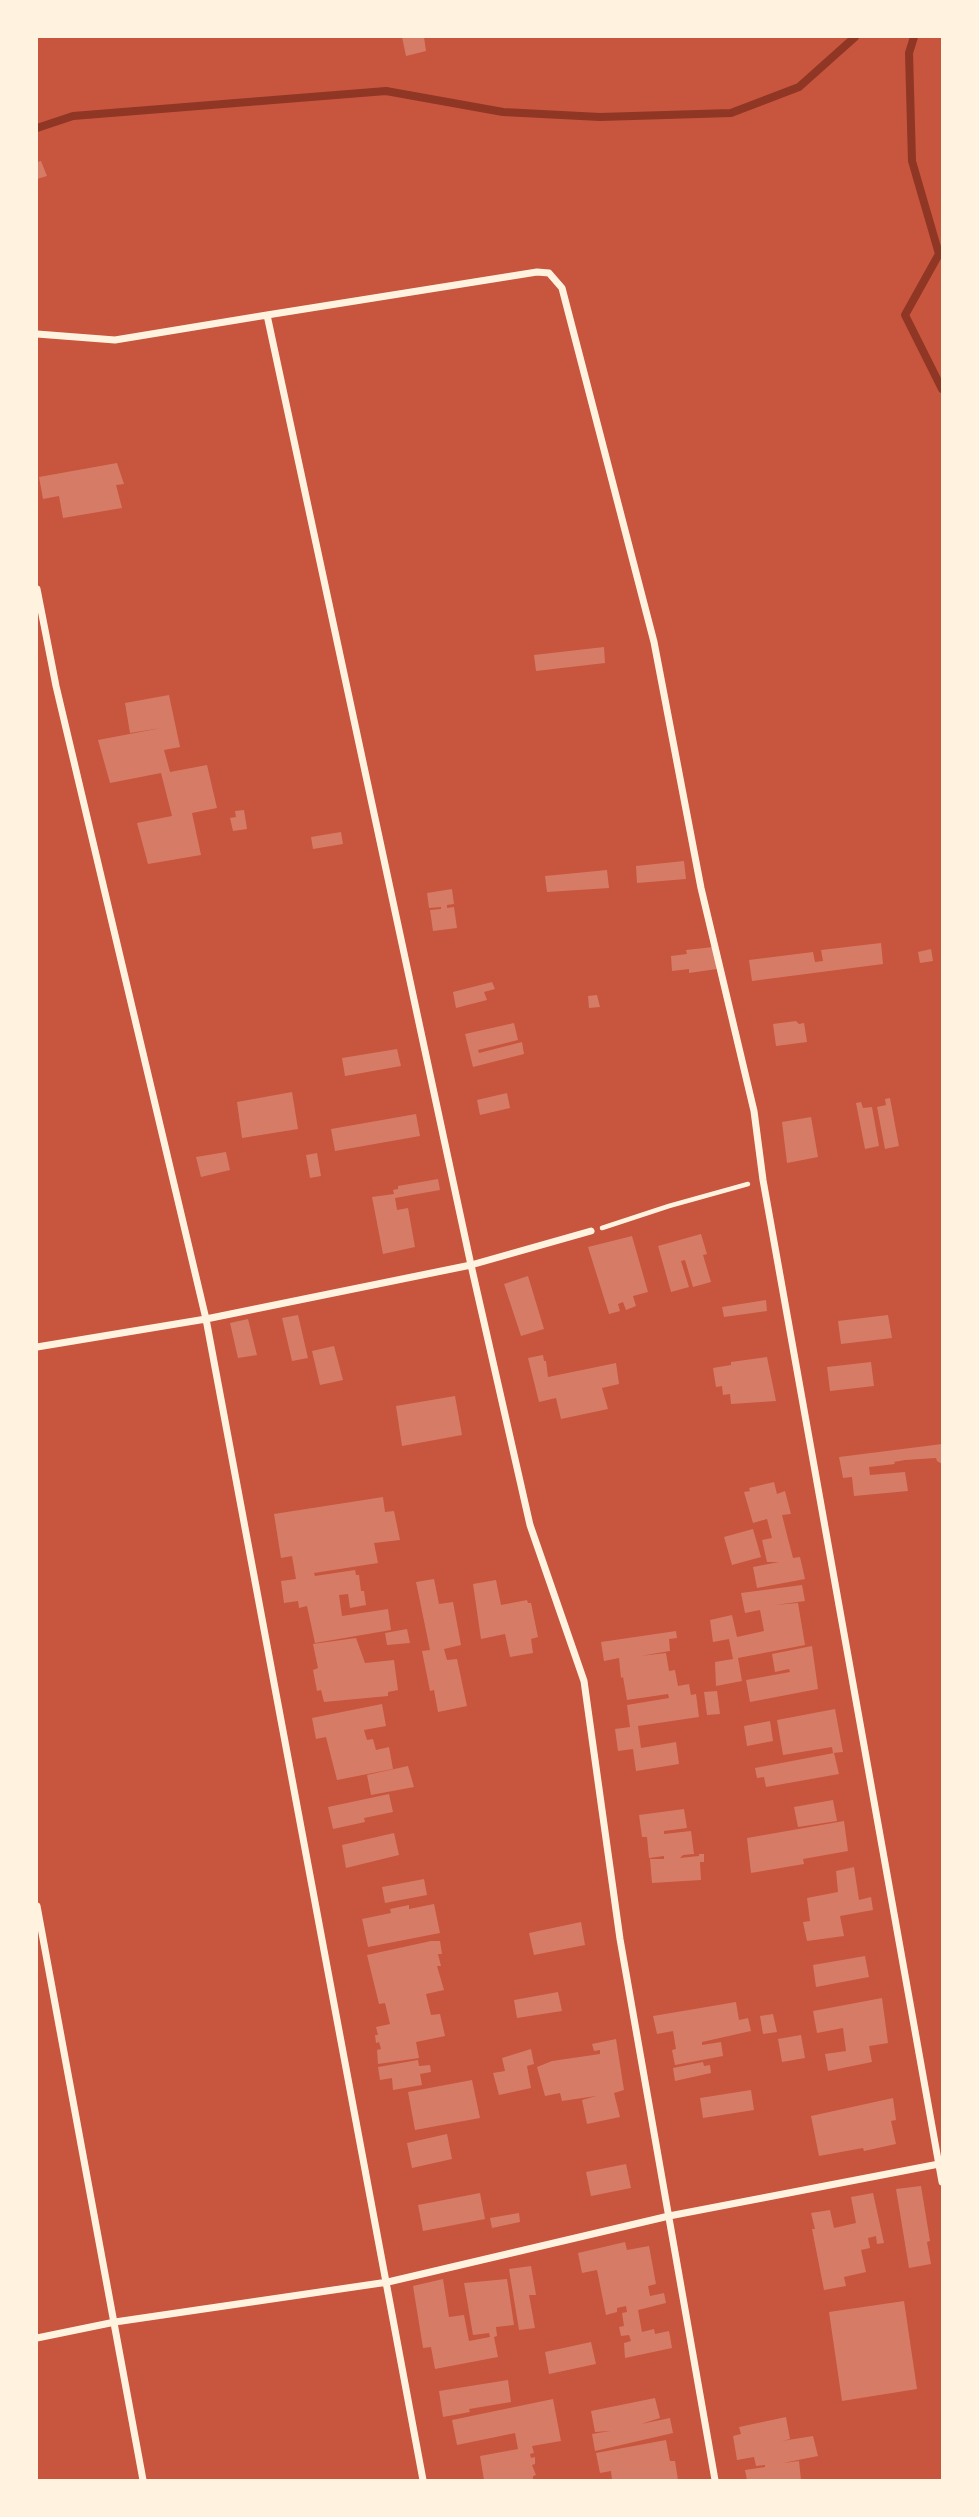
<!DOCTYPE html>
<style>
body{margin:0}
#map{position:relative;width:979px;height:2517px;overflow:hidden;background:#c8553d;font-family:Mulish,sans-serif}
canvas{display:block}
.frame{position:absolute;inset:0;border:38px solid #fff3e0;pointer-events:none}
</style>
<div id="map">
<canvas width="979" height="2517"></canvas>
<div class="frame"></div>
</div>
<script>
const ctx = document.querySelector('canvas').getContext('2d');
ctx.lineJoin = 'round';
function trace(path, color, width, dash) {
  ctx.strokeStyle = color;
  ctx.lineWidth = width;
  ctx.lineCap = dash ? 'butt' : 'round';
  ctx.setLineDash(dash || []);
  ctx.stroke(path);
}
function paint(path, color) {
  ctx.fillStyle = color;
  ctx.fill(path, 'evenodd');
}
trace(new Path2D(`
 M914,37L909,53L912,161L939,254L905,315L942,389
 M37,128L73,116L386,91L503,112L600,117L731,113L799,87L855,37`), '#8f3625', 8);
paint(new Path2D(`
 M402,37H424L426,51L406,56Z
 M41,161L47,176L37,179V162Z
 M117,463L124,484L116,485L122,508L63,518L59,496L43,499L39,477Z
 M604,647L605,663L536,671L534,655Z
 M169,695L180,747L164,750L170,772L207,765L217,808L192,813L201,855L148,864L137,823L172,816L161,773L110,783L98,740L161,728L130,733L125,703Z
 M244,810L247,829L233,831L230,818L236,817L235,811Z
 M341,832L343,844L313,849L311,837Z
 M684,861L686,879L637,883L636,866Z
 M607,870L609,888L547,892L545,876Z
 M452,889L454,904L447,905V908L454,907L457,928L433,931L430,910L441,909V907L429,908L427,893Z
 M881,943L883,964L752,981L749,960L813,952L815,962L823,961L821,950Z
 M713,947L717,969L689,973V969L672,971L671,956L687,954L686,950Z
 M931,949L933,961L920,963L918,952Z
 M492,982L495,989L484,992L487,1000L456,1008L453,992Z
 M597,995L600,1007L589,1008L588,996Z
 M796,1021L799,1024L804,1023L807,1042L776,1046L773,1024Z
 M514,1023L518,1040L478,1050L479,1053L522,1042L524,1054L473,1067L465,1034Z
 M397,1049L401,1066L345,1076L342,1058Z
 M292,1092L298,1129L242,1138L237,1102Z
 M507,1093L510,1108L480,1115L477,1100Z
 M890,1098L899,1146L885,1149L877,1107L886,1105L885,1099Z
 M861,1102L863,1108L872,1107L879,1146L865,1149L856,1103Z
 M416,1114L420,1136L335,1151L331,1129Z
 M811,1117L818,1157L787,1163L782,1122Z
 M226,1152L230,1170L201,1177L196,1157Z
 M317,1153L321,1176L310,1178L306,1155Z
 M438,1179L440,1190L395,1198L397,1210L408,1208L415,1247L383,1254L372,1197L394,1194L393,1190L398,1189V1186Z
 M701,1234L707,1254L703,1255L711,1282L693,1287L685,1260L681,1261L689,1287L671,1292L658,1246Z
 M632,1236L648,1292L633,1296L636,1306L626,1310L623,1302L618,1304L620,1311L609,1314L588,1247Z
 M528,1276L544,1329L521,1336L504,1284Z
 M766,1300L767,1311L724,1317L722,1307Z
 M298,1315L308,1358L292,1361L282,1318Z
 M888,1315L892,1338L841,1344L838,1321Z
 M248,1319L257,1355L238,1358L230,1323Z
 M334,1346L343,1380L320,1385L312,1351Z
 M543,1355L544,1361H546L548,1377L616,1363L619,1384L602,1388L608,1409L561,1419L556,1398L539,1402L528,1358Z
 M767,1357L776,1401L731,1404L730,1394L723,1395L722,1386L716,1387L713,1368L731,1365V1362Z
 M871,1362L874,1386L830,1391L827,1367Z
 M455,1396L462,1435L402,1446L396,1406Z
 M942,1444V1464L937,1461L936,1458L905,1460L894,1462L895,1464L869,1467L870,1475L905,1472L908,1491L854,1496L852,1477L843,1478L839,1457Z
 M774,1482L777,1494L785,1491L791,1514L782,1515L787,1535L793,1558L800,1557L805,1579L757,1588L753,1567L779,1562H767L762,1540L772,1538L767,1519L753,1523L744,1492L750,1491L749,1488Z
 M383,1497L385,1512L394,1511L400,1540L374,1543L378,1563L314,1573L315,1576L355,1570L356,1575H359L361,1591H364L366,1605L350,1608L348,1594L339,1595L342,1616L388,1609L391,1630L315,1643L307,1606L299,1608L298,1601L284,1603L281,1581L296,1579L292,1556L281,1558L274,1514Z
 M753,1529L761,1557L732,1565L724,1537Z
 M434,1579L439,1604L453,1602L461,1645L444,1649L447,1660L457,1659L467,1706L438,1712L434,1690L430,1691L422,1651L430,1650L416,1582Z
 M496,1580L501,1605L527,1600L528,1603H531L538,1637L531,1639L533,1653L510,1657L505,1634L481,1639L473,1584Z
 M802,1585L805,1601L775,1605L798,1603L805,1645L738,1658L742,1681L716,1686L715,1662L733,1659L729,1639L713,1642L710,1620L732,1615L737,1637L764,1631L760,1610L745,1613L741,1593Z
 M407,1629L410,1643L387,1645L385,1633Z
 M676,1631L677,1638L669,1639L670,1651L640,1656L666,1653L669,1671L675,1670L678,1686L689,1684L691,1695L696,1694L699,1717L638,1726L641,1748L676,1742L679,1764L636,1771L633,1749L618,1751L615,1729L630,1727L627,1705L669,1698L668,1694L627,1700L623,1677L621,1678L619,1658L604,1661L601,1642Z
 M356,1638L365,1663L394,1660L398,1690L388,1692V1696L324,1702L321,1690L317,1691L313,1670L318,1668L313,1644Z
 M812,1646L818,1689L750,1702L746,1680L790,1672L789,1669L775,1672L772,1654Z
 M717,1691L720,1714L707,1715L704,1692Z
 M382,1704L386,1726L364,1730L367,1740L373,1739L376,1750L389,1747L393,1769L337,1780L326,1737L316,1739L312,1718Z
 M835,1709L843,1752L833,1753L832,1747L783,1755L777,1720Z
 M770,1721L773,1741L747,1746L744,1726Z
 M834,1753L839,1774L766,1787L764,1777L757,1778L755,1768Z
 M408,1766L414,1787L371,1795L367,1775Z
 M389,1794L393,1812L364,1818L365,1822L333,1829L328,1807Z
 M833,1800L837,1821L798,1827L794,1807Z
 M684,1809L687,1828L664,1831V1834L691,1831L694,1854L683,1855L680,1858L699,1856V1854H704V1862H700L701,1880L652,1883L650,1859H664V1856L649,1858L647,1837H642L639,1815Z
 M844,1821L848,1851L803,1859L804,1864L751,1873L747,1838Z
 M394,1833L399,1855L346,1868L342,1845Z
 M854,1867L859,1900L871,1897L873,1910L840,1916L844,1936L807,1941L803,1922L810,1921L807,1898L838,1892L836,1871Z
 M424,1879L427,1895L385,1903L382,1887Z
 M434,1904L440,1933L368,1947L362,1919L391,1913L390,1909L409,1905V1909Z
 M581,1922L585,1945L534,1955L529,1933Z
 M431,1941H440L442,1954H438L441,1966H437L444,1990L426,1994L431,2015L440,2014L445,2036L416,2042L419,2058L378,2064L377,2050L381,2049L379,2042L376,2043L375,2035H378L376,2027L390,2024L385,2003L379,2004L367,1955Z
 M865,1956L869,1977L816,1987L813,1965Z
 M558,1992L562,2011L517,2018L514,2000Z
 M882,1998L888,2043L869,2046L872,2062L828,2071L825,2054L846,2051L843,2028L817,2033L813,2011Z
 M736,2002L739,2020L748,2018L751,2031L702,2042V2045L721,2042L723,2056L675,2065L672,2050L676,2049L673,2031L657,2034L653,2016Z
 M773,2014L777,2032L763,2034L760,2016Z
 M801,2035L805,2058L782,2062L778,2039Z
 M616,2039L624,2090L614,2093L620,2117L587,2124L582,2100L596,2096L562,2101L560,2093L545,2096L537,2067L552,2061L600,2054V2050L594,2051L592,2044Z
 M531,2049L534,2064L527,2066L531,2088L499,2095L493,2073L505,2071L502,2058Z
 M418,2060L419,2066L430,2065L431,2072L420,2074L422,2085L393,2090L392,2078L380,2080L378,2067Z
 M703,2062L704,2066L710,2065L711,2073L675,2081L673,2068Z
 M472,2080L480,2118L415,2130L408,2092Z
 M751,2090L754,2110L703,2118L700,2098Z
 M893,2098L896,2120L891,2121L896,2144L864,2151L863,2148L819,2156L811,2116Z
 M447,2134L452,2159L412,2168L407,2143Z
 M626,2164L631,2188L591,2196L586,2172Z
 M921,2186L930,2241L927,2242L931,2264L909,2268L896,2189Z
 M480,2193L485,2219L423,2231L418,2205Z
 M873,2193L884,2243L877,2244L876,2236L868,2238L870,2248L861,2250L866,2272L844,2277L846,2286L824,2290L812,2229H815L811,2213L830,2210L834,2228L856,2223L851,2197Z
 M519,2213L520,2222L492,2228L490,2218Z
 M625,2242L627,2250L649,2246L656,2284L648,2286L650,2296L664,2293L666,2303L638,2310L642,2332L654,2329L655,2334L669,2331L672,2348L625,2358L624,2343L631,2341L629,2335L621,2336L619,2327L624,2326L622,2313L627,2312L626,2306L617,2308V2312L606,2315L597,2270L582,2273L578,2253Z
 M531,2266L536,2295H529L535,2328L519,2330L509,2269Z
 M443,2279L449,2317L464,2315L469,2341L490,2337L489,2333L473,2335L464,2283L507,2279L514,2325L496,2327L497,2336L494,2337L498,2357L435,2369L431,2347L423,2348L413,2286Z
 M904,2301L917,2389L842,2401L829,2312Z
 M591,2342L596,2364L549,2374L545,2352Z
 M508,2380L511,2402L469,2409L470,2412L443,2417L439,2391Z
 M655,2398L660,2418L641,2424L670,2418L673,2433L595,2451L592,2434L610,2431L595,2432L591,2411Z
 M553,2399L561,2441L532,2446L534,2453L530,2454L531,2458L535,2457V2464L532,2465L536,2475L533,2476V2480H484L480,2456L518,2449L515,2433L457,2445L452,2420Z
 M786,2417L790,2439L782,2441L813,2436L818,2456L783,2463L799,2461L801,2480H747L745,2470L765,2467V2465L756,2466L754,2457L737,2460L733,2436L741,2434L739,2427Z
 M666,2440L670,2461H675L678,2480H612L611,2471L600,2473L596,2453Z`), '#d67c66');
trace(new Path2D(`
 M602,1228L669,1206L748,1184`), '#fff3e0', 4.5);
trace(new Path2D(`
 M37,334L115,340L267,315
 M37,589L56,686L206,1319L423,2480
 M37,1347L206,1319L471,1265L591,1231
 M37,1906L143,2480
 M37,2338L115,2322L388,2282L669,2216L939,2164
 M715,2480L620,1939L584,1681L530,1525L471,1265L267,315L537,272L549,273L562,288L654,642L701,888L754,1111L763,1180L942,2182`), '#fff3e0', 7);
</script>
